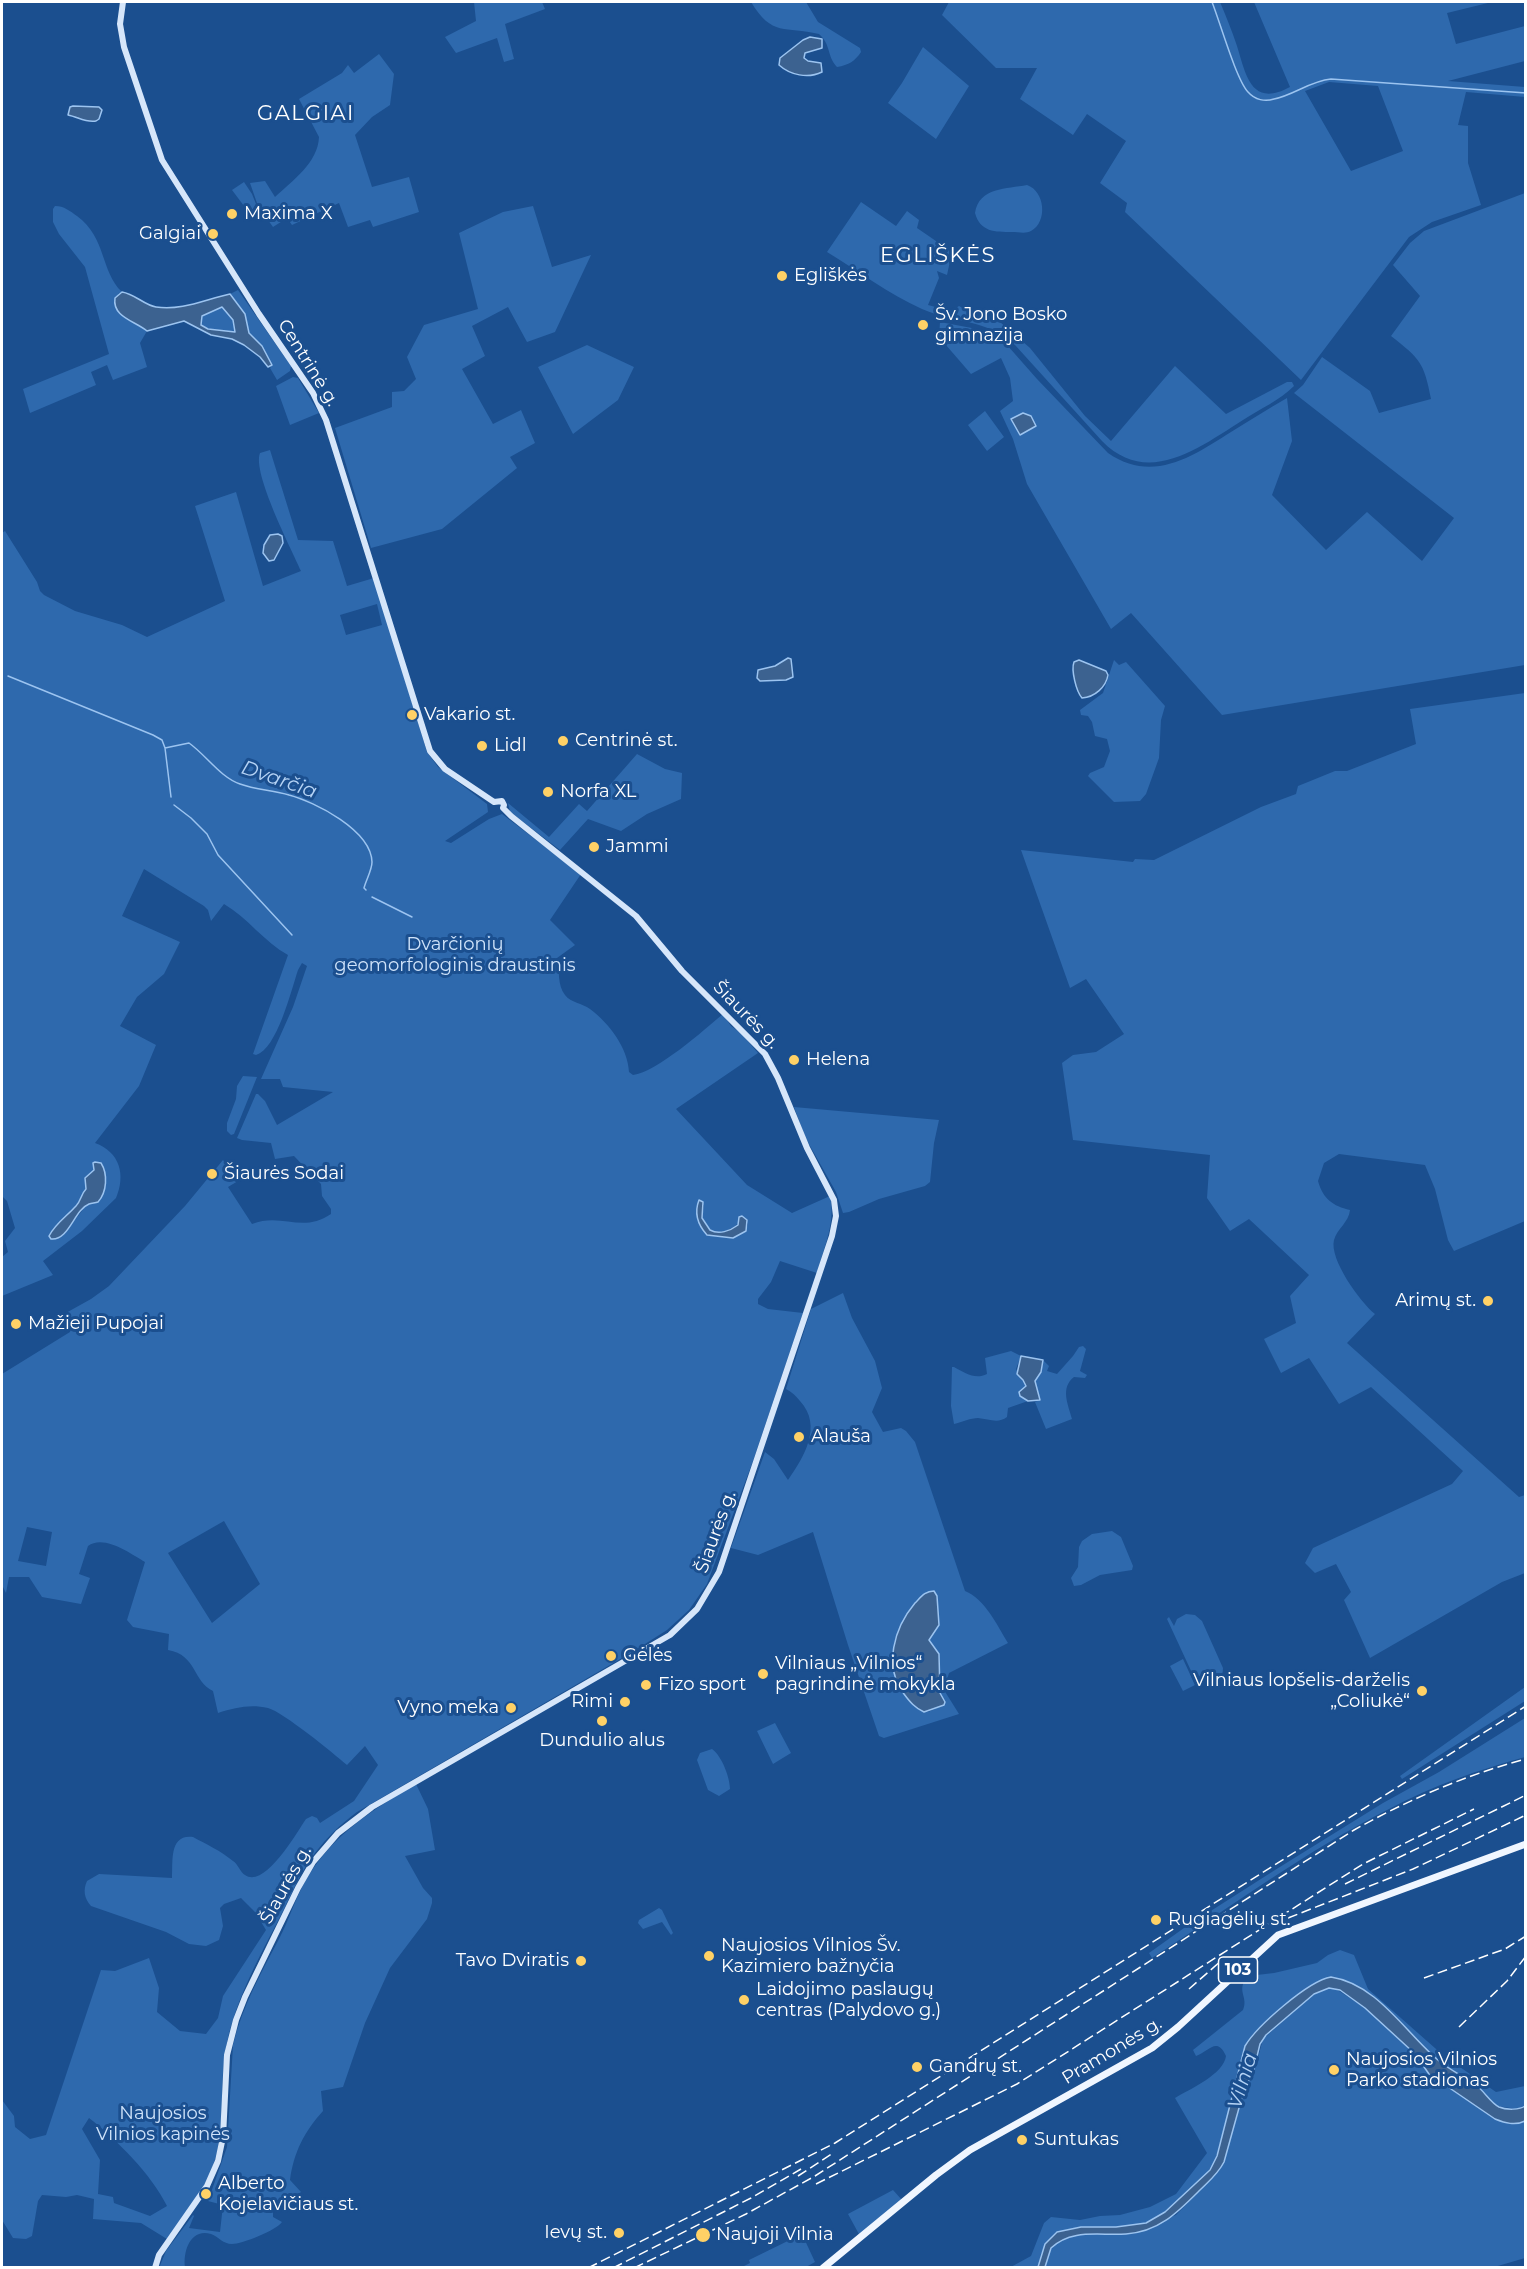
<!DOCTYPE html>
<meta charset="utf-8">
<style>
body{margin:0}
#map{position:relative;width:1527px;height:2269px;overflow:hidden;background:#1b4f8f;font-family:Montserrat,sans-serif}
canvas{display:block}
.frame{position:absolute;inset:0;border:3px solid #fff;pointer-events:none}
</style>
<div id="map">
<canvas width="1527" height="2269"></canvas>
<div class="frame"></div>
</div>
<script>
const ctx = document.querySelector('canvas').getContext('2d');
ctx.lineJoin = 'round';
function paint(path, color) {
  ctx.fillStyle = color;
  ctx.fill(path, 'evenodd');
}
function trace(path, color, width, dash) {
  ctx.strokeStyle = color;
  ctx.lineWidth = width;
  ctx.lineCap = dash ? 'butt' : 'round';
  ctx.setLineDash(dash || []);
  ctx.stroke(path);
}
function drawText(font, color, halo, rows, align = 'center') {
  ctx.font = font + ' Montserrat,sans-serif';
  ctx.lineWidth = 6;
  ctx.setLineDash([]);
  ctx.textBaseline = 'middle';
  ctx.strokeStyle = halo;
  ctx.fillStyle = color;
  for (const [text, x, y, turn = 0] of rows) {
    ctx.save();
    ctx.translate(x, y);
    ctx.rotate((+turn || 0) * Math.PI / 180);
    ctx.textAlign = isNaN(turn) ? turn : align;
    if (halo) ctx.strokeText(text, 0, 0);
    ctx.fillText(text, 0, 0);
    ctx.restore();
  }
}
paint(new Path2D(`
 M474,2H542L545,9L505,24L514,59L504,62L497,38L456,53L445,37L476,21Z
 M751,2H806L818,22L860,48L861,52C855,61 849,65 837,67C827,57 831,44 819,34C785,26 772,37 751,2Z
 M949,2H1220C1226,16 1232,31 1237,46C1246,75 1251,108 1290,87L1254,2H1492L1447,13L1456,44L1525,26V61L1448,81L1525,87V97L1466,92L1458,125L1468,126V163L1481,205L1432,222L1409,237L1301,380L1125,212L1127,203L1100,183L1126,141L1087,114L1073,135L1020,99L1037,68H996L942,15ZM1329,82L1378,86L1403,151L1351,171L1305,91Z
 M923,47L969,86L936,139L888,103L902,83Z
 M379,54L394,74L390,105L372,117L355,135L372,187L409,177L419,212L373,227L370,220L348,227L339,203L292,225L287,218L273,227L258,206L250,183L265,181L275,197C292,181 318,163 319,137L299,99L342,73L348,65L354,73Z
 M244,182L252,194L256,204L250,214L232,190Z
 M1027,185C1045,191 1048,222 1031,231C1026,234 1018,232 1012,232C995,232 980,232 975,213C979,187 1007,189 1027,185Z
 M1525,193V665L1222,715L1131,613L1111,629L1027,484L1013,439L1000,411L1013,401L1010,378L1001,358L971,374L939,337L940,322L977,329L1000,337L1037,379L1108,453C1153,484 1193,456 1231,432C1250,420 1268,409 1287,398L1292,441L1272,495L1326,550L1367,512L1422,561L1454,518L1294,393L1303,385L1322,357L1370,391L1379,413L1431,399C1424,362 1420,359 1391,336L1420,296L1393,265L1410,243L1424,231Z
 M861,202L896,226L907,211L919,220L917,228L952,252L947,275L937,271L939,278L928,305L951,311L959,306L979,317L993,316L1030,348L1085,416L1111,441L1175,366L1226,414L1287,382H1292L1294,386C1280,400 1260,409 1243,420C1200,447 1148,488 1102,441L1015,345C985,318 956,324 922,309C889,294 858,271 827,252Z
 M55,206C64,206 70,211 77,216C107,238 100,271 122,292L118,294L140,325L147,331L140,343L147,367L113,380L107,365L91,372L96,385L30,413L23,389L109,354L85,267L59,234L53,222V209Z
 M533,206L552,267L591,255L555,332L527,342L508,307L472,326L485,356L462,369L493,424L521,410L535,443L510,457L517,468L442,529L371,548L335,428L392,407V392L404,391L416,379L407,357L424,325L478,309L459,233L503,212Z
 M238,290L291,366L290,371L277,380L270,368L271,367L262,346L249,333L245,314L230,294Z
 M222,307L233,320L236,332L208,329L201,325L202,316Z
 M587,345L634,367L618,400L573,434L538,367Z
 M293,377L298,378L319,413L290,425L276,386Z
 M985,411L1004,437L987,451L968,425Z
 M270,450L298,540L333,541L347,586L374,578L427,752L438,767L487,804L488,812L445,841L451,843L489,819L502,814L581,874L550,920L575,945L557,958C560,971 557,985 565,995C571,1003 582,1003 590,1009C609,1023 628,1048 629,1072L633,1075C657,1072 704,1030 723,1014L731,1026L741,1033L758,1053L676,1109L747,1185L792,1213L830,1196C836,1222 824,1247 817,1273L780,1261L771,1282L758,1299V1304L768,1309L803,1313L753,1461L707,1584L689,1610L667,1630L634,1651L357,1812C341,1824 327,1837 315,1853C301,1871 292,1893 282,1913C261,1954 236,1998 227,2043C219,2079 225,2117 217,2152C210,2185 186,2212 167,2239L141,2223L93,2219L94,2199L77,2195L66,2197L42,2195L38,2201L32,2236L26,2239L13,2238L2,2220V2100L14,2116L15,2127L30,2139L46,2135L101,1970L115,1971L149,1958L159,1988L157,2012L180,2031L206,2034L218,2018L223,1996L266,1930L255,1912L241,1898L224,1904L220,1908L223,1926L219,1940L206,1946L189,1944L166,1932L91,1906C84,1898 83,1890 87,1881L99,1874L172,1878C173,1861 169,1834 193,1837C206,1844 221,1851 233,1861C238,1864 240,1872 245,1875C265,1889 297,1832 306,1819L312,1816L317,1818L320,1823L354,1801L378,1765L365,1746L347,1765C333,1753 283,1712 268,1708C249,1704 235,1708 218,1713L213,1691C193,1682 197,1655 168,1650L169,1634L133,1627L127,1620L145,1562C131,1554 104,1534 88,1546L79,1574L90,1578L81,1604L42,1597L29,1577H9L6,1593L2,1585V1374L70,1332L64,1314L91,1299L109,1286L185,1206L223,1160L238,1181L228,1187L252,1224C282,1212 302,1234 331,1214V1209L322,1196L321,1184L294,1156L275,1159L271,1143L242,1140L237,1138L256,1094H258L265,1101L277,1125L333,1092L283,1087L280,1079H261L293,1007L307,966L302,963L298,970C291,991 277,1049 256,1055L253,1054L288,955C264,942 248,918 224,904L211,921L208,910L204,906L144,869L122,916L180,942L164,974L137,997L120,1026L156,1045L139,1086L95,1143C120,1152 126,1175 116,1198L82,1231L43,1261L53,1275L2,1296V1257L8,1252L5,1241L15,1228L7,1201L2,1196V533L5,531L37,582L40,591L44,595L75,611L122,625L147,637L225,601L195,506L236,492L263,586L301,571C291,548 252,473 260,453ZM377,604L382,625L346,635L340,615ZM93,1166L105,1183L104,1192L85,1207L62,1236L53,1229L75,1207L86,1189V1177L94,1170ZM697,1204L704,1205L702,1219L710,1230C725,1236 734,1227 745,1218L748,1224L746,1231L733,1238L707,1235C697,1225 698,1217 697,1204ZM224,1521L260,1584L212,1623L168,1553ZM27,1527L52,1532L46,1566L18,1561ZM89,2118C116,2139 152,2175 167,2206L150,2216L114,2203L113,2197L98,2194L100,2160L82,2129Z
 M1114,660L1119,665L1126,662L1165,706L1161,720L1159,758L1146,794L1140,801L1114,802L1088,776L1090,773L1104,767L1110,751L1107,739L1095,736L1092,722L1088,716L1081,715L1080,710L1103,693Z
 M1525,693V1221L1454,1251L1448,1240L1435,1189L1425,1165L1339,1154L1324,1163L1318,1181C1323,1199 1333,1206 1350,1210C1349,1222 1337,1229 1334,1240C1329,1259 1360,1302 1375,1314L1347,1343L1519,1497L1525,1495V1573L1502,1582L1370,1658L1344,1600L1351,1592L1336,1564L1315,1573L1305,1563L1313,1548L1452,1484L1463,1471L1371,1387L1339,1404L1309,1358L1281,1373L1264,1339L1296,1323L1290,1296L1309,1275L1249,1219L1230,1231L1207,1198L1210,1155L1073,1140L1062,1063L1073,1055L1096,1052L1124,1034L1086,979L1070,988L1021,850L1133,862L1135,859L1154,860L1261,807L1296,794L1298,786L1303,784L1335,771H1347L1416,744L1410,709Z
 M637,754L665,769L682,773L681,799L647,814L621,831L588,819L560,850L510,812L508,803L549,837L579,804L587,811Z
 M243,1076L257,1077L234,1134L231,1135L227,1131V1123L236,1099L237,1086Z
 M794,1107L939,1120L934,1143L930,1182L925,1186L879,1199L849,1212L843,1213L836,1192L805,1137Z
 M843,1293L852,1318L875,1361L882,1388L872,1412L883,1432L901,1428L906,1431L915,1442L965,1591C985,1599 997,1625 1008,1643L949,1673L944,1690L959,1714L884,1738L879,1736L848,1645L813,1532L758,1555L731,1548L765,1452L774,1459L788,1480C804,1457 823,1426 800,1401C796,1396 792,1392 786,1389L811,1309ZM920,1597C941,1616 944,1615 929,1640L939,1654L940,1660V1693L944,1700V1705L928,1712C918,1711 912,1704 906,1696C880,1663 895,1626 920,1597Z
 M1083,1346L1086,1349L1080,1371L1087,1375L1085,1378L1074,1377C1060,1388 1068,1404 1072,1419L1046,1429L1035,1402L1040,1400L1035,1381L1041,1372L1043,1360L1049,1366L1047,1371L1057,1374L1073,1356L1079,1347Z
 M1011,1351L1021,1356L1016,1369L1026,1386L1019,1392L1020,1396L1028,1401L1008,1408L1007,1417C998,1424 989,1419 978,1418C971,1418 962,1422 954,1424L951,1406L952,1367H954C965,1373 975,1380 987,1374L985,1358Z
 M1112,1531L1121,1537L1133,1566L1132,1570L1100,1575L1081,1585L1074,1586L1071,1578L1078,1567L1079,1547L1082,1541L1092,1534Z
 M1186,1614L1195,1615L1202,1621L1223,1668C1223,1681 1214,1687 1201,1684L1202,1687L1199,1688L1167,1619L1169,1617L1174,1626L1177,1619Z
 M1183,1659L1195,1685L1183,1691L1170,1666Z
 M1525,1687V1701L1402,1779L1400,1776Z
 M1525,1718V1757C1478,1770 1432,1786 1389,1809C1306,1851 1229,1908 1152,1958L1149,1953L1184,1928L1275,1870L1383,1803L1439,1772Z
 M775,1723L791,1753L773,1764L757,1731Z
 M712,1749C722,1756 730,1778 730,1789L719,1796L708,1790L697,1760L700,1753Z
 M416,1784L428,1809L435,1850L405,1856L423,1888L432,1898V1903L427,1919L390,1968L365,2023L343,2087L321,2091L323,2111C304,2132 294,2152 290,2180L301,2192L273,2211V2217L282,2222C277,2230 242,2244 232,2244C223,2244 219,2237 211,2234C190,2228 183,2252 185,2267L159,2268L166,2251L193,2215L194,2216L189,2228L220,2232L223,2205L208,2201L227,2147L233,2045C242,2007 261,1973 279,1939C289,1920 295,1899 306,1880C332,1835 372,1810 416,1784Z
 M659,1908L662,1910L673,1933L671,1935L662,1922L643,1929L638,1923L639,1920Z
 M1340,1950L1354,1955L1368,1989L1444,2056L1496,2092L1525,2086V2106L1517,2109L1497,2106L1485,2093L1438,2061L1396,2017L1364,1990L1312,1985L1260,2027L1252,2035L1238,2077L1214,2164L1198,2183L1165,2212L1146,2223L1116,2227H1081L1056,2232L1052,2236L1041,2254L1038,2267L1009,2268L1031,2256L1044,2223L1051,2217L1080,2220L1100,2216L1120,2215L1150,2207L1176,2194L1207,2153L1175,2098C1190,2089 1224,2074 1226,2056C1217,2036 1209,2051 1196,2056L1193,2050L1243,2010C1249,1996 1235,1991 1248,1976L1274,1973L1317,1963L1328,1955Z
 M1333,1987L1365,2008L1413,2052L1414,2058L1422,2064L1429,2074L1495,2119L1505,2123L1519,2124L1525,2121V2258L1491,2268H1045L1051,2248L1057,2242L1076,2235L1106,2233L1125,2234L1176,2215L1218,2172L1224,2162L1244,2090L1257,2061L1263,2039L1314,1994Z
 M893,2190L902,2200L860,2236L848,2214Z
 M802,2234L815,2262L806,2267H742L750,2263L749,2260Z`), '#2e69ad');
const water = new Path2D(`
 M810,37L822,39V48L805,53L804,58L808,61L821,63L822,72C808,79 790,75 779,65L780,58L803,40Z
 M73,106L99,107L102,110L99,119L96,121C86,123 78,117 68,115L70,107Z
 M122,292C135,294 144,305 156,307C182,311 206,299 230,294L245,314L249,333L262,346L272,365L268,367L260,357L244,345L232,339L211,335L184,321L147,331C135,321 112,317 115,298ZM222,307L233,320L235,332L208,329L201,325L202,316Z
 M1023,413L1031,416L1036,426L1020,435L1011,419Z
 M278,534L282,536L283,543L274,560L269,561L263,553L264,545L270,535Z
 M788,658L791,659L793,677L786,680L760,681L757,678L758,670L775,666Z
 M1079,660L1106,671L1108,675C1106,687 1095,697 1082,698C1076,691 1071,670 1074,662Z
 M95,1162L101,1163C108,1174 107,1192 98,1202C95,1203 92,1203 89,1204C74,1210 69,1241 51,1239L49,1236C55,1224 67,1216 76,1206C81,1201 81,1194 86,1189L85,1178L94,1170L93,1163Z
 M699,1200L703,1202L702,1218L710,1230C719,1235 730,1231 738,1225L739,1217L742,1216L747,1220L746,1231L733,1238L707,1235C697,1224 694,1213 699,1200Z
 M1021,1356L1043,1360L1041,1372L1035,1381L1040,1400L1028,1401L1020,1396L1019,1392L1026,1386L1023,1380L1017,1374Z
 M934,1591L937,1596L939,1625L929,1640L939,1654L940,1693L945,1702L944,1705L924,1712C915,1708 910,1702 904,1694C883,1666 894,1628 915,1603C921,1597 925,1591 934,1591Z
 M1331,1977C1377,1984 1405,2032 1438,2060C1449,2070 1464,2076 1476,2085C1484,2091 1491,2103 1499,2107C1506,2110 1520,2110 1525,2106V2121C1515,2126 1505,2123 1495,2119L1429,2074L1422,2064L1414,2058L1413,2052L1365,2008L1340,1990L1329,1988L1314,1994L1266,2035L1260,2044L1253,2073L1244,2090L1224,2162C1218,2174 1209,2181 1200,2190C1178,2212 1159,2232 1126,2234C1100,2236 1072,2228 1051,2248L1045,2267H1038L1045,2244L1057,2232L1081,2227H1116L1146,2223L1165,2212L1210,2170L1217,2156L1245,2046C1257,2026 1308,1981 1331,1977Z`);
paint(water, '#3c6290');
trace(water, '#9cc4f0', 1.5);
trace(new Path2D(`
 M1212,2C1220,22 1236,79 1248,92C1255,100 1265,102 1274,99C1294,95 1310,81 1331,79L1526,93
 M8,676L153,735L162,740L165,748L189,743C206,755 220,777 240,784C256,790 273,790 289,795C315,802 371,830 372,862C372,870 366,880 364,888L366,890
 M165,748L171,797
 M174,805L191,818L207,834L218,855L292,935
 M372,897L412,917`), '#9cc4f0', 1.5);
trace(new Path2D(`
 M123,2L120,24L124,47L162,160L259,314L313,393L326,420L430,751L445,769L494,802L502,801L504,805L503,808L511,816L636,916L682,971L765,1054L778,1078L807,1148L834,1200L836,1216L832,1236L719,1572L697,1609L670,1635L372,1807L338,1833L313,1862L298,1888L245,1997L236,2020L227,2055L223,2137L218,2161L207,2186L159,2255L155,2268`), '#d6e6fa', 6);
trace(new Path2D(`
 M823,2268L936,2175L970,2150L1152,2048L1178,2027L1278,1935L1526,1844`), '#f0f6ff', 7);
trace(new Path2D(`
 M1345,1884L1526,1795
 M1288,1918L1413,1869L1526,1815
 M1424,1978L1505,1949L1526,1936
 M1189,1989L1222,1960
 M1459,2027L1507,1981L1526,1956
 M798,2176L833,2153
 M816,2184L1017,2084L1363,1864L1474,1809
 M588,2268L835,2143L1526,1706
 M613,2268L751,2198L801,2169
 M634,2268L746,2214L815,2176L1354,1830C1408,1800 1465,1775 1526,1759`), '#fff', 1.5, [10, 4.5]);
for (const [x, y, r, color] of [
 [232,214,6,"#ffd166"],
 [213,234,6,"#ffd166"],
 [782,276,6,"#ffd166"],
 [923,325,6,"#ffd166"],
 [412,715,6,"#ffd166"],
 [563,741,6,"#ffd166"],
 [482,746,6,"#ffd166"],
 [548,792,6,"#ffd166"],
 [594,847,6,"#ffd166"],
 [794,1060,6,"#ffd166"],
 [212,1174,6,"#ffd166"],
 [1488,1301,6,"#ffd166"],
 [16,1324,6,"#ffd166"],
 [799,1437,6,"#ffd166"],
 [611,1656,6,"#ffd166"],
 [763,1674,6,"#ffd166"],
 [646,1685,6,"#ffd166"],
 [1422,1691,6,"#ffd166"],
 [625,1702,6,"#ffd166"],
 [511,1708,6,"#ffd166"],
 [602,1721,6,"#ffd166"],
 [1156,1920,6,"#ffd166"],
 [709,1956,6,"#ffd166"],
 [581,1961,6,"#ffd166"],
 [744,2000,6,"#ffd166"],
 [917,2067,6,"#ffd166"],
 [1334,2070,6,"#ffd166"],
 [1022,2140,6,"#ffd166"],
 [206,2194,6,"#ffd166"],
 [619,2233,6,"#ffd166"],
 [703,2235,8,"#ffd166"]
]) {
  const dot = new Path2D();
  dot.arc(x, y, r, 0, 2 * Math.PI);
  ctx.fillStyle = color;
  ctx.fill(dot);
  trace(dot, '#1b4f8f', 2);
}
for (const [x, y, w] of [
 [1238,1970,39]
]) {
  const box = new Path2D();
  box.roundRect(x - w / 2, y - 13, w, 26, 4.5);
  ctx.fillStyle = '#1b4f8f';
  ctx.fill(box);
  trace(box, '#fff', 1.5);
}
drawText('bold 16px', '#fff', null, [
 ["103",1238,1970]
]);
drawText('18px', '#fff', '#1b4f8f', [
 ["Maxima X",244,214],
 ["Galgiai",201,234,"right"],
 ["Egliškės",794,276],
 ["Šv. Jono Bosko",935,315],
 ["gimnazija",935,336],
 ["Vakario st.",424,715],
 ["Centrinė st.",575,741],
 ["Lidl",494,746],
 ["Norfa XL",560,792],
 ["Jammi",606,847],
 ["Helena",806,1060],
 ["Šiaurės Sodai",224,1174],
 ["Arimų st.",1476,1301,"right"],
 ["Mažieji Pupojai",28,1324],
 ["Alauša",811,1437],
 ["Gėlės",623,1656],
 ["Vilniaus „Vilnios“",775,1664],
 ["pagrindinė mokykla",775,1685],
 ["Vilniaus lopšelis-darželis",1410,1681,"right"],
 ["„Coliukė“",1410,1702,"right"],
 ["Fizo sport",658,1685],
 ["Rimi",613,1702,"right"],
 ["Vyno meka",499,1708,"right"],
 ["Dundulio alus",602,1741,"center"],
 ["Rugiagėlių st.",1168,1920],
 ["Naujosios Vilnios Šv.",721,1946],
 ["Kazimiero bažnyčia",721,1967],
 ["Tavo Dviratis",569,1961,"right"],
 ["Laidojimo paslaugų",756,1990],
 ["centras (Palydovo g.)",756,2011],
 ["Naujosios Vilnios",1346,2060],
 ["Parko stadionas",1346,2081],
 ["Gandrų st.",929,2067],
 ["Suntukas",1034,2140],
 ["Alberto",218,2184],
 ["Kojelavičiaus st.",218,2205],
 ["Ievų st.",607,2233,"right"],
 ["Naujoji Vilnia",716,2235]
], 'left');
drawText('18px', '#fff', '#1b4f8f', [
 ["Centrinė g.",308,363,58],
 ["Šiaurės g.",746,1015,46],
 ["Šiaurės g.",716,1532,-70],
 ["Šiaurės g.",286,1885,-61],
 ["Pramonės g.",1112,2051,-31]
]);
drawText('18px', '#cfe3fa', '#1b4f8f', [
 ["Dvarčionių",455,945],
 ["geomorfologinis draustinis",455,966],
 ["Naujosios",163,2114],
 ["Vilnios kapinės",163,2135]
]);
drawText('italic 20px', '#b5d3f5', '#1b4f8f', [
 ["Dvarčia",279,780,19],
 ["Vilnia",1243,2081,-73]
]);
ctx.letterSpacing = '1.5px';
drawText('21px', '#fff', '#1b4f8f', [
 ["GALGIAI",306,114],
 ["EGLIŠKĖS",938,256]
]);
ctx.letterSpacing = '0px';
</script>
